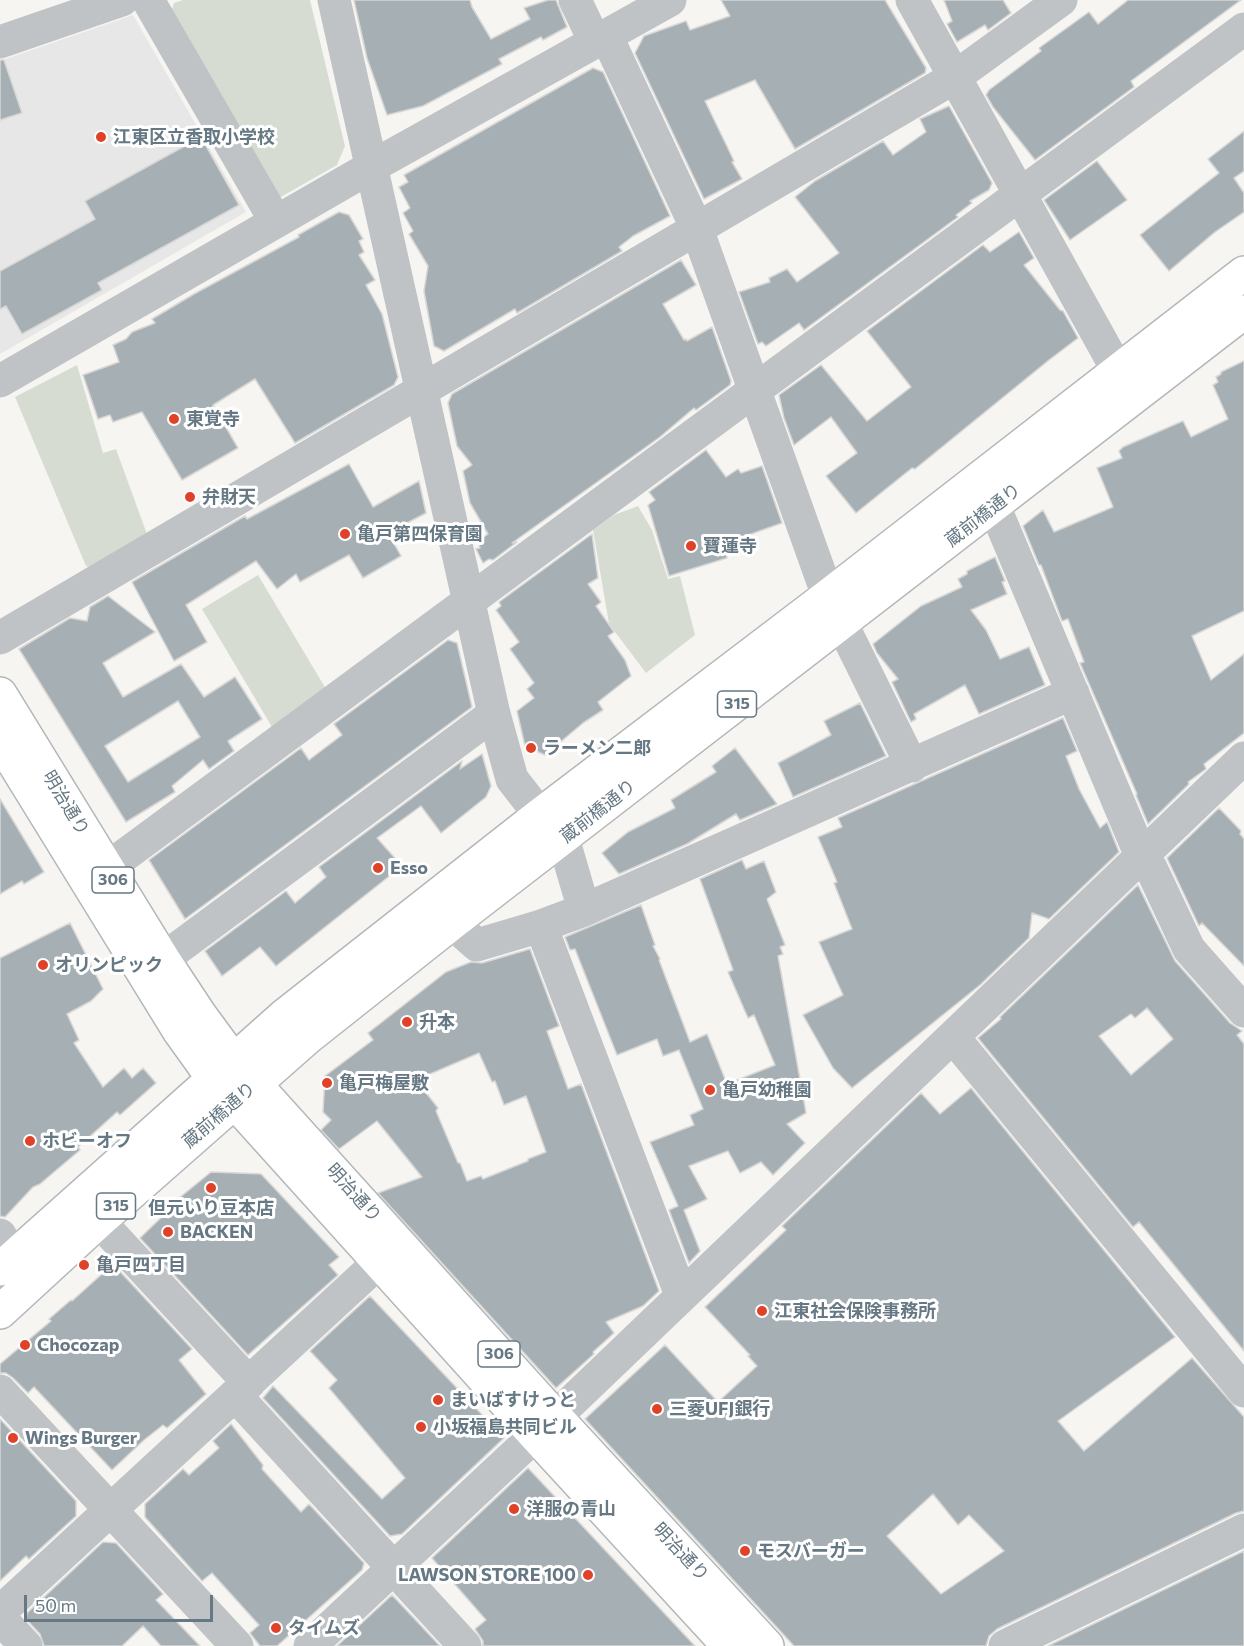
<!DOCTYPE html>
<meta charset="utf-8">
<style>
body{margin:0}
#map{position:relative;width:1244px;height:1646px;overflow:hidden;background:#f6f5f2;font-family:Commissioner,sans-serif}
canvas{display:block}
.scale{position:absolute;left:24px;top:1595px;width:189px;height:27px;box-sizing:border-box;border:3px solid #657883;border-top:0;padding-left:8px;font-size:18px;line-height:21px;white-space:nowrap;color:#657883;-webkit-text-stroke:4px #fff;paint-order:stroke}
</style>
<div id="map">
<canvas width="1244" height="1646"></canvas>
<div class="scale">50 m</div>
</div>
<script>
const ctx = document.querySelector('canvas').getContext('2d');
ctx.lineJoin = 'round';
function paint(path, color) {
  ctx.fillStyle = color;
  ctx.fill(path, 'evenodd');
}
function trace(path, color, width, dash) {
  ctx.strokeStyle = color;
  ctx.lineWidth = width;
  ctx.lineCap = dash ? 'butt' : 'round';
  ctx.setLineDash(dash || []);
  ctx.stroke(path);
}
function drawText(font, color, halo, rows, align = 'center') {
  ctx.font = font + ' Commissioner,"Noto Sans JP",sans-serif';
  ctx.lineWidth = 6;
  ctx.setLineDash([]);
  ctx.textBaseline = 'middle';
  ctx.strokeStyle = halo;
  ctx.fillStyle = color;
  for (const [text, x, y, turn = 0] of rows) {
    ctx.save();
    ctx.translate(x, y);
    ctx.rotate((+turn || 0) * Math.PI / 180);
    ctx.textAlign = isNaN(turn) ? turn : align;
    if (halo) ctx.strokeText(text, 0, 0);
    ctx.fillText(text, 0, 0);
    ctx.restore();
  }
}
paint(new Path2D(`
 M133,15L246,212L0,354V61Z`), '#e6e7e6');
paint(new Path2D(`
 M183,0H310L345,146L337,165L279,198L170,16L174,3Z
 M77,365L103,453L116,449L148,537L97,569L86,566L15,397Z
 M638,506L652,530L668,579L680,576L695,635L646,673L609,624L593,530L614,515Z
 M258,575L326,689L272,727L202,609Z`), '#d7dcd3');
const building = new Path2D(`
 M354,0H470L472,7L491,39L530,19L524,8L548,0H556L567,27L543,40L541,37L499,59L502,64L423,106L387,115L367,58Z
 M721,0H885L926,68L925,73L795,149L755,80L705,101L734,161L732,162L742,179L704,199L635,53L644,36L686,21L690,30L730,16Z
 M944,0H1003L1011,13L988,30L985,25L957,42L947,24L952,21Z
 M1128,0H1241L1131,81L1134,87L1035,160L993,107L986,95L989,90L1041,51L1039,48L1089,12L1098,24Z
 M0,60H4L22,113L0,120Z
 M593,68L603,72L670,216L633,236L619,247L622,251L517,313L515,309L444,351L434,346L424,291L428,266L409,234L413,231L403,213L410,208L399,187L408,182L404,175Z
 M949,106L992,183L989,190L970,201L972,203L956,215L958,217L804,330L799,323L766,346L762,342L758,344L739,292L770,282L769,278L787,269L797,282L839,253L795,197L815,181L883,141L893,155L926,132L920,119Z
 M1244,131V171L1234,178L1244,193V212L1215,232L1169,271L1140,235L1219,173L1208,159Z
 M201,137L239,205L98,283L102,290L22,334L6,306L0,309V271L95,219L85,201Z
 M1097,161L1127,200L1070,240L1044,200Z
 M339,212L349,215L363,239L359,241L364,252L359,255L375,280L366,285L382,314L398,377L394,385L295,443L255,379L213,405L238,448L182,480L142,412L113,422L110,415L98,419L83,375L119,362L113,345L126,339L132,332L155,323L152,319L194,294L299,237L298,235Z
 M1019,232L1034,258L1024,265L1060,310L1063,311L1078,338L1049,360L915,469L912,468L856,513L826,476L857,453L831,417L794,445L784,418L779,395L821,365L867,421L911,387L867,331L983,245L990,252Z
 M681,260L696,285L663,304L684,340L686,339L687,341L712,327L731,381L730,385L696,410L694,408L660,437L512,543L517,542L493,560L489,559L483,563L476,549L480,548L478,541L488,534L470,503L463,471L472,465L457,446L448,403L452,394Z
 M1244,361V611L1192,636L1211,680L1244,654V733L1204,764L1206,769L1188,782L1189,784L1148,824L1136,795L1137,794L1080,663L1084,662L1068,619L1062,621L1041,565H1039L1023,526L1043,510L1054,532L1113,507L1097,468L1122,458L1119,451L1123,447L1183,421L1191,437L1228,419L1213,385L1218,382L1216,377L1221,374V372Z
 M706,450L726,477L738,469L741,473L762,466L782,523L723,544L727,558L669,576L648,505L655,500L649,492Z
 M349,464L373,507L419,481L426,513L388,533L401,556L363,578L349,555L300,582L296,574L277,589L256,561L186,605L207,642L174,661L132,582L245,516L247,519Z
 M592,534L598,578L588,584L601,602L596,606L614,632L608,636L625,660L631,676L598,702L603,710L583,723L545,755L525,746L517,711L534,698L527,689L534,683L510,649L519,642L496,610L501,606L499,602Z
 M995,557L1005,581L1002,582L1007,594L971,610L986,630L1000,659L1029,647L1045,685L979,714L965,685L914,714L916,719L911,722L892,682L898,679L877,653L873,644L921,606L962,587L958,579L967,574V571Z
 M108,596L155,632L103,663L123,697L181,664L204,697L235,677L262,719L228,741L234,751L209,769L203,760L172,786L175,792L126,822L19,649L70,618L87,621L90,607ZM178,701L200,737L128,782L105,746Z
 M448,640L457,643L472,707L185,919L149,860L301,748L309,760L342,735L334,724Z
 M860,703L886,756L793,797L778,763L831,735L824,721Z
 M1063,718L1077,751L1066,756L1079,789L1100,828L1107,822L1119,852L1049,919L1032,913L1029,938L980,985L852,1088L833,1068L803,1015L843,995L819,942L852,929L834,883L837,882L818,837L842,827L838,818Z
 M735,748L777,804L740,820L736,814L687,844L619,874L602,853L628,832L675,808L671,800L716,772L712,766Z
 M482,754L491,786L486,797L441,833L421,806L377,838L402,866L276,966L260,947L222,976L205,951L286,891L295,903L326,877L319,867L462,761L460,769Z
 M0,799L44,872L24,884L22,881L0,894Z
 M1219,808L1241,831L1240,834L1244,839V966L1202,923L1199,926L1167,858Z
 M742,860L746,869L764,861L776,892L767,899L785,945L780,947L783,954L778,956L806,1113L787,1124L805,1143L773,1175L761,1162L740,1173L728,1151L689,1166L707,1199L684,1210L700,1251L689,1263L669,1210L678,1206L650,1142L694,1125L690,1115L703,1109L679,1050L663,1056L657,1039L617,1055L575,949L570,950L565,937L641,905L655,945L653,946L660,959L659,960L690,1042L707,1034L727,1084L775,1065L754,1015L748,1018L728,972L733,970L700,879Z
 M1138,885L1175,961L1230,1023L1242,1031L1237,1035L1244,1044V1351L1139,1222L1133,1227L978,1038L1001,1019L1000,1017ZM1147,1008L1173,1039L1131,1075L1099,1036L1131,1014L1135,1018Z
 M70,923L103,989L91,1001L67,1014L79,1040L74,1043L103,1087L124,1068L132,1078L143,1068L156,1083L120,1115L117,1112L78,1147L80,1150L40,1184L33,1187L5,1217L0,1216V958Z
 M530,949L559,1026L547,1031L568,1089L581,1084L659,1291L643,1306L606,1322L614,1333L593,1352L594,1354L556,1388L378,1193L422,1177L377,1121L339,1149L321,1130L331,1120L323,1112L325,1076L373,1040L368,1033L446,972L471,962L482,963ZM479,1053L492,1082L495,1081L504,1105L526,1096L546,1152L528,1159V1161L483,1179L481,1176L467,1181L460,1163H458L436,1111L438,1108L416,1080Z
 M971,1088L1175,1337L1058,1421L1084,1451L1192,1358L1244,1417V1511L1236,1513L997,1629L989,1636L986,1646H794L585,1419L665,1345L718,1402L757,1366L748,1356L750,1355L705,1307L786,1230L782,1226L921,1093L940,1114ZM933,1494L958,1525L969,1515L1004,1551L941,1594L887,1536Z
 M211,1172L261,1174L339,1257L329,1265L338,1275L248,1355L140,1238L169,1210L167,1208Z
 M113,1264L192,1349L179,1360L206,1394L167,1428L163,1425L144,1440L112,1470L34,1387L28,1393L13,1378L6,1373H0V1364L51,1321L49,1319L71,1300L72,1301Z
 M370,1296L504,1438L402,1534L390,1536L263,1398L273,1386L382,1499L405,1478L329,1388L337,1380L310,1351Z
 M0,1419L76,1501V1516L29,1559L26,1556L0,1581Z
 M231,1424L263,1465L262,1469L301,1512L309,1504L364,1563L362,1570L277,1646H260L250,1633L259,1625L212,1573L202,1581L145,1517V1504L183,1469L189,1475L219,1448L213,1441Z
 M528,1468L695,1646H483V1641L475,1629L486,1620L432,1558Z
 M103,1542L116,1543L163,1594L156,1600L200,1646H161L143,1626L122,1646H44L40,1634L26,1619L27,1613Z
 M1244,1551V1646H1048Z
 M392,1595L440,1646H337Z`);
paint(building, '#a5afb4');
trace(building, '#d7d7d5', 1.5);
const major = new Path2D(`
 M0,694L163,959L200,1015L233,1060L539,1399L767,1646
 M0,740L180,1032L213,1078L535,1435L729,1646
 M0,1269L284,1016L540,815L828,596L1244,273
 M0,1312L99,1221L307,1038L452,923L1244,312`);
trace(major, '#b2b7ba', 36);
trace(new Path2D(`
 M148,0L276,222
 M334,0L494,714L512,779L540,815
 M575,0L595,42
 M912,0L1118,371
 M606,35L697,229L828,596L912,766
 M0,42L122,0
 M0,381L371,167L670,0
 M994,506L1141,856L1151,868L1189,949L1244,1011
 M0,638L955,77L1061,0
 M563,838L584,910
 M106,869L1244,29
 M452,923L477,945L541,926L584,910L1073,693
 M541,926L681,1295
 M163,959L494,714
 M953,1037L1244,1391
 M99,1221L249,1383
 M0,1235L12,1257
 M0,1391L237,1646
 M236,1396L465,1646
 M0,1612L379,1262
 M0,1618L26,1646
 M310,1646L570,1403L1244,758
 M1005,1646L1244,1530`), '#bfc3c6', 33);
trace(major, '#fff', 33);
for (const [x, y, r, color] of [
 [101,137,6,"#df4228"],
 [174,419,6,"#df4228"],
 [190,497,6,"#df4228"],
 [345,534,6,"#df4228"],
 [691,546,6,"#df4228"],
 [531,748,6,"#df4228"],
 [378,868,6,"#df4228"],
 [43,965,6,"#df4228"],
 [407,1022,6,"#df4228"],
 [327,1083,6,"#df4228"],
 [710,1090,6,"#df4228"],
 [30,1141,6,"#df4228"],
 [211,1188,6,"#df4228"],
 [168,1232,6,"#df4228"],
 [84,1265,6,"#df4228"],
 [762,1311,6,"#df4228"],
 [25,1345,6,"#df4228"],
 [438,1400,6,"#df4228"],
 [657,1409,6,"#df4228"],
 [421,1427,6,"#df4228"],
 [13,1438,6,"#df4228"],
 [514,1509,6,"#df4228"],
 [745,1551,6,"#df4228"],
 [588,1575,6,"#df4228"],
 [276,1628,6,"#df4228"]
]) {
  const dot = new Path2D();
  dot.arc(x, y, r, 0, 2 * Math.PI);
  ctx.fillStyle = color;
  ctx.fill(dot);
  trace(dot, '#fff', 2);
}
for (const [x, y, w] of [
 [737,704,39],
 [113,880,42],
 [116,1206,39],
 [499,1354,42]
]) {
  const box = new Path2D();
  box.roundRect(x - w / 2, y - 13, w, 26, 4.5);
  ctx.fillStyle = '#fff';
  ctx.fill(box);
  trace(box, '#657883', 1.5);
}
drawText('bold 16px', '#657883', null, [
 ["315",737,704],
 ["306",113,880],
 ["315",116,1206],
 ["306",499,1354]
]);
drawText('bold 18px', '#657883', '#fff', [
 ["江東区立香取小学校",113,137],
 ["東覚寺",186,419],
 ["弁財天",202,497],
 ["亀戸第四保育園",357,534],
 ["寶蓮寺",703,546],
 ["ラーメン二郎",543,748],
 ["Esso",390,868],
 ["オリンピック",55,965],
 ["升本",419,1022],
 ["亀戸梅屋敷",339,1083],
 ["亀戸幼稚園",722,1090],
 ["ホビーオフ",42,1141],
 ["但元いり豆本店",211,1208,"center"],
 ["BACKEN",180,1232],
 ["亀戸四丁目",96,1265],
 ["江東社会保険事務所",774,1311],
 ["Chocozap",37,1345],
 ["まいばすけっと",450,1400],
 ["三菱UFJ銀行",669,1409],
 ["小坂福島共同ビル",433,1427],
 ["Wings Burger",25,1438],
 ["洋服の青山",526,1509],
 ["モスバーガー",757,1551],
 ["LAWSON STORE 100",576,1575,"right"],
 ["タイムズ",288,1628]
], 'left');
drawText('18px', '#657883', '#fff', [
 ["蔵前橋通り",983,515,-38],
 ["明治通り",66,803,59],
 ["蔵前橋通り",598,811,-38],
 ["蔵前橋通り",219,1115,-41],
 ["明治通り",354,1193,48],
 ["明治通り",681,1552,47]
]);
</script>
